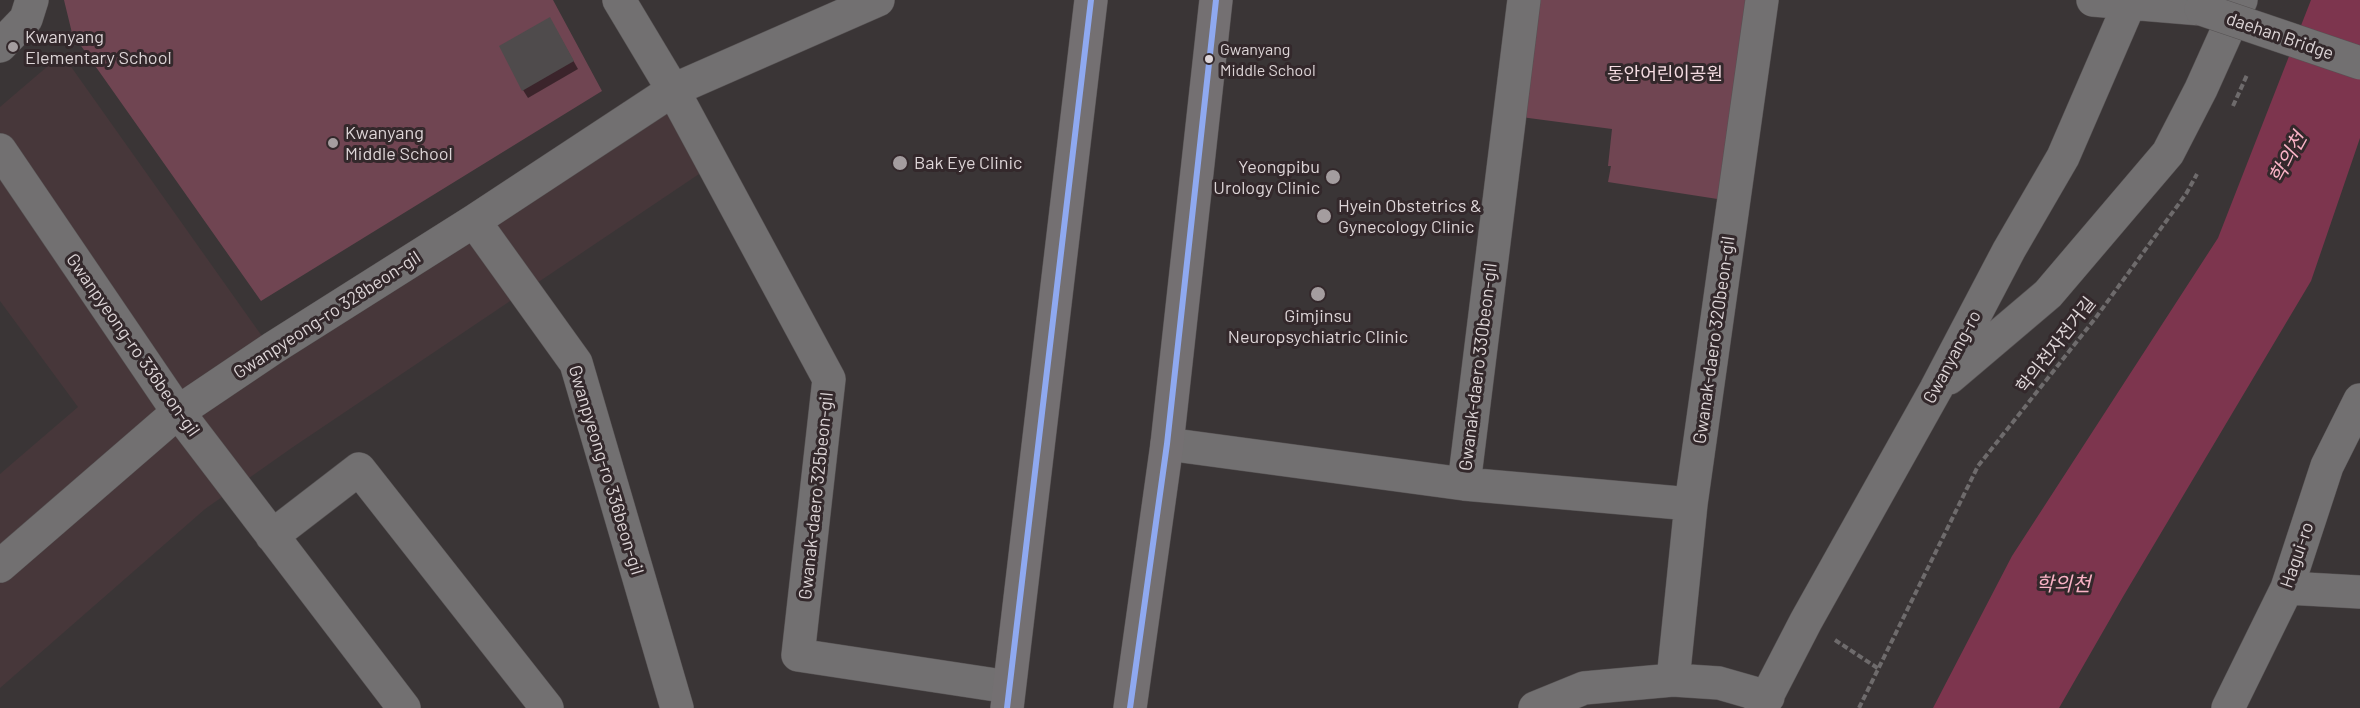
<!DOCTYPE html>
<meta charset="utf-8">
<style>
body{margin:0}
canvas{display:block;background:#3a3536}
</style>
<canvas width="2360" height="708"></canvas>
<script>
const ctx = document.querySelector('canvas').getContext('2d');
ctx.lineJoin = 'round';
function paint(path, color) {
  ctx.fillStyle = color;
  ctx.fill(path, 'evenodd');
}
function trace(path, color, width, dash) {
  ctx.strokeStyle = color;
  ctx.lineWidth = width;
  ctx.lineCap = dash ? 'butt' : 'round';
  ctx.setLineDash(dash || []);
  ctx.stroke(path);
}
function drawText(font, color, halo, rows, align = 'center') {
  ctx.font = font + ' Barlow,"Noto Sans KR",sans-serif';
  ctx.lineWidth = 6;
  ctx.setLineDash([]);
  ctx.textBaseline = 'middle';
  ctx.strokeStyle = halo;
  ctx.fillStyle = color;
  for (const [text, x, y, turn = 0] of rows) {
    ctx.save();
    ctx.translate(x, y);
    ctx.rotate((+turn || 0) * Math.PI / 180);
    ctx.textAlign = isNaN(turn) ? turn : align;
    if (halo) ctx.strokeText(text, 0, 0);
    ctx.fillText(text, 0, 0);
    ctx.restore();
  }
}
paint(new Path2D(`
 M62,54L276,356L671,105L702,172L293,447L205,509L0,688V474L78,407L0,301V107Z`), '#47373a');
paint(new Path2D(`
 M64,0H553L602,91L261,301L72,33Z
 M1535,0H1755L1724,200L1608,182L1611,166H1608L1612,129L1521,117Z`), '#704552');
paint(new Path2D(`
 M2311,0H2360V138L2311,281L2124,595L2059,708H1933L2012,556L2218,238Z`), '#7d354e');
paint(new Path2D(`
 M550,19L578,69L528,98L523,90Z`), '#0007');
paint(new Path2D(`
 M550,17L574,61L522,91L499,46Z`), '#4f4b4c');
const minor = new Path2D(`
 M619,0L673,90L878,0
 M2093,0L2201,9
 M0,46L26,19L32,0
 M0,150L178,412L404,708
 M474,221L576,363L677,708
 M1949,378L2048,294L2168,153L2201,89L2241,0
 M1167,444L1464,484L1691,504
 M1464,484L1524,0
 M272,536L359,469L547,708
 M0,566L178,412L273,348L474,221L673,90L829,379L798,655L1009,687
 M2287,588L2360,592
 M1673,680L1691,504L1762,0
 M1535,708L1584,688L1673,680L1719,683L1768,697
 M1761,708L1806,621L1936,389L2009,250L2063,157L2131,0
 M2228,708L2287,588L2327,466L2360,400`);
const major = new Path2D(`
 M1007,708L1091,0
 M1130,708L1167,444L1216,0`);
trace(minor, '#575354', 34);
trace(major, '#575354', 34);
trace(new Path2D(`
 M2233,106L2247,75
 M1835,640L1879,669
 M1859,708L1978,466L2094,320L2186,194L2197,174`), '#6e6b6c', 4, [6, 3]);
trace(minor, '#727071', 33);
trace(major, '#747072', 33);
const minorBridge = new Path2D(`
 M2201,9L2360,63`);
trace(minorBridge, '#575354', 34, []);
trace(minorBridge, '#727071', 33);
trace(new Path2D(`
 M1007,708L1091,0
 M1130,708L1167,444L1216,0`), '#8fa9f0', 6);
for (const [x, y, r, color] of [
 [13,47,6,"#a49d9f"],
 [1209,59,5,"#ddd5d7"],
 [333,143,6,"#a49d9f"],
 [900,163,8,"#a49d9f"],
 [1333,177,8,"#a49d9f"],
 [1324,216,8,"#a49d9f"],
 [1318,294,8,"#a49d9f"]
]) {
  const dot = new Path2D();
  dot.arc(x, y, r, 0, 2 * Math.PI);
  ctx.fillStyle = color;
  ctx.fill(dot);
  trace(dot, '#33282b', 2);
}
drawText('16px', '#ddd5d7', '#33282b', [
 ["Gwanyang",1220,50],
 ["Middle School",1220,71]
], 'left');
drawText('18px', '#ddd5d7', '#33282b', [
 ["daehan Bridge",2280,36,19],
 ["Gwanpyeong-ro 328beon-gil",327,315,-33],
 ["Gwanak-daero 320beon-gil",1714,340,-82],
 ["Gwanpyeong-ro 336beon-gil",133,345,55],
 ["학의천자전거길",2056,345,-52],
 ["Gwanyang-ro",1952,357,-62],
 ["Gwanak-daero 330beon-gil",1478,367,-83],
 ["Gwanpyeong-ro 336beon-gil",606,470,73],
 ["Gwanak-daero 325beon-gil",816,496,-84],
 ["Hagui-ro",2297,555,-71]
]);
drawText('18px', '#ddd5d7', '#33282b', [
 ["Kwanyang",25,37],
 ["Elementary School",25,58],
 ["Kwanyang",345,133],
 ["Middle School",345,154],
 ["Bak Eye Clinic",914,163],
 ["Yeongpibu",1320,167,"right"],
 ["Urology Clinic",1320,188,"right"],
 ["Hyein Obstetrics &",1338,206],
 ["Gynecology Clinic",1338,227],
 ["Gimjinsu",1318,316,"center"],
 ["Neuropsychiatric Clinic",1318,337,"center"]
], 'left');
drawText('18px', '#f6dde3', '#33282b', [
 ["동안어린이공원",1665,74]
]);
drawText('italic 20px', '#fab3c6', '#33282b', [
 ["학의천",2288,158,-61],
 ["학의천",2063,584]
]);
</script>
